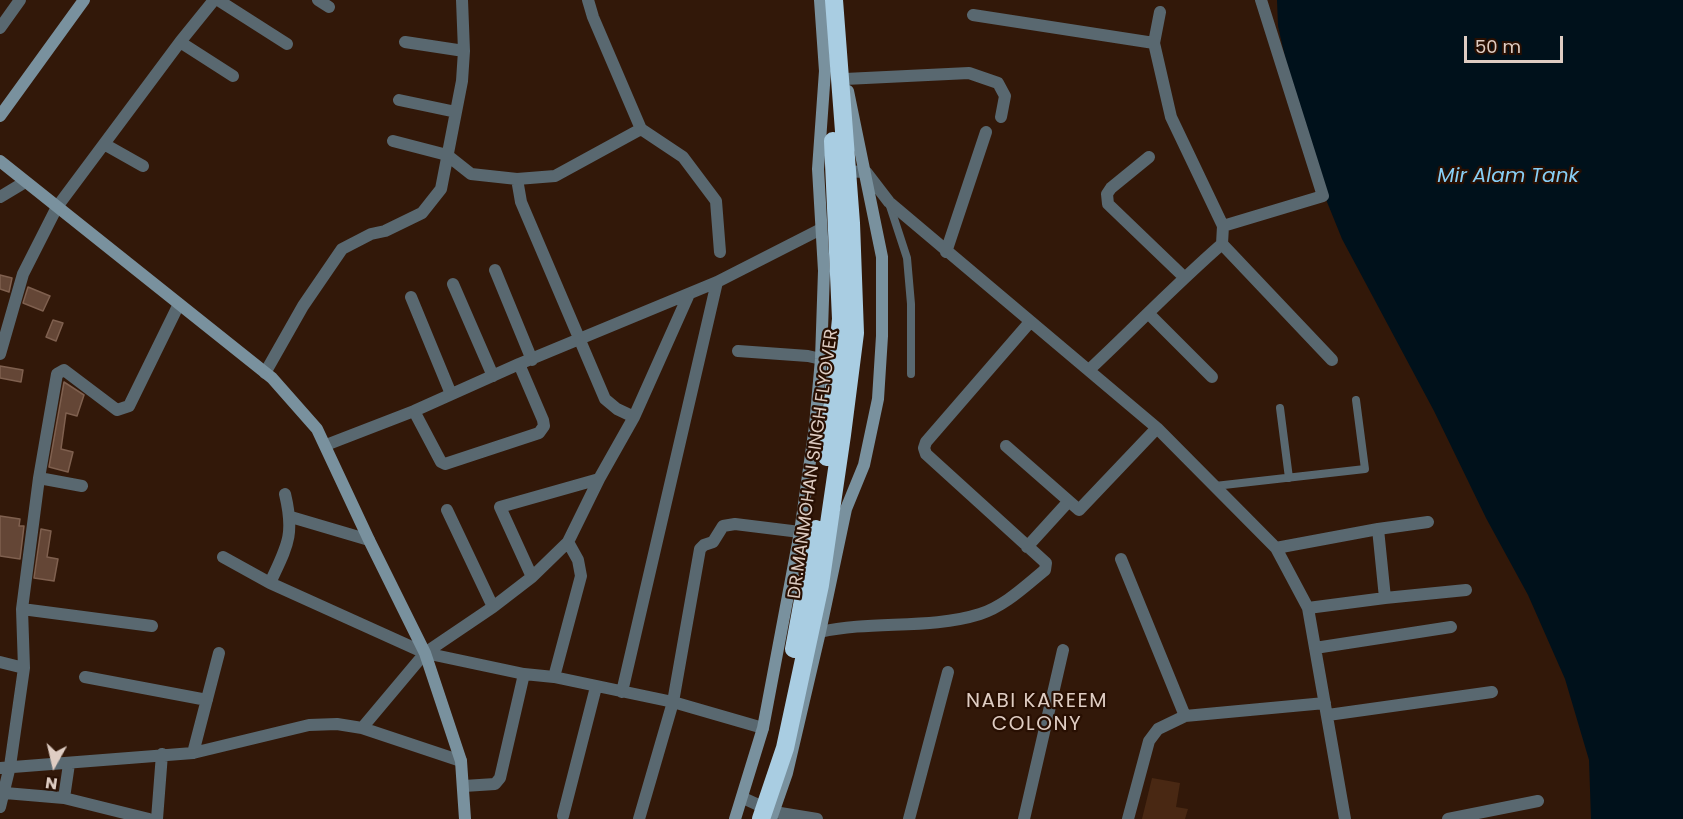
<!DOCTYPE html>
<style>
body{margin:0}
#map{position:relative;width:1683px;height:819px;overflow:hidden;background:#321809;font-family:Poppins,sans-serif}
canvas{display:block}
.north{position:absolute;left:24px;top:735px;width:60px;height:60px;-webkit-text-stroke:4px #280f02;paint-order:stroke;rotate:188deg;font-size:16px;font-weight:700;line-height:24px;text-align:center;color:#dfcdc3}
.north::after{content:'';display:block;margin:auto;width:21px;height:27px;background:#dfcdc3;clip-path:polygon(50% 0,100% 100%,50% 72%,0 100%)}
.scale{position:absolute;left:1464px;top:36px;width:99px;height:27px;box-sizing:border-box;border:3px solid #dfcdc3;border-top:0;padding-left:8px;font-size:18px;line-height:21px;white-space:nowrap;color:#dfcdc3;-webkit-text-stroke:4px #280f02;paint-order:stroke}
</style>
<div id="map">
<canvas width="1683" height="819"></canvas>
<div class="north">N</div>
<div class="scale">50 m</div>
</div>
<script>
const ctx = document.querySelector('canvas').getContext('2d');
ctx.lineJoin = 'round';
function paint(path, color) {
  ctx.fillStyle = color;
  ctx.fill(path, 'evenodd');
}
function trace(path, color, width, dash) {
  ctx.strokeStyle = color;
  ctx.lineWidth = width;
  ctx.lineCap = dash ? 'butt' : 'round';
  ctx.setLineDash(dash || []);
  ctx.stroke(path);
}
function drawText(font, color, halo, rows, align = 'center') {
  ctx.font = font + ' Poppins,sans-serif';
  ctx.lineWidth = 4.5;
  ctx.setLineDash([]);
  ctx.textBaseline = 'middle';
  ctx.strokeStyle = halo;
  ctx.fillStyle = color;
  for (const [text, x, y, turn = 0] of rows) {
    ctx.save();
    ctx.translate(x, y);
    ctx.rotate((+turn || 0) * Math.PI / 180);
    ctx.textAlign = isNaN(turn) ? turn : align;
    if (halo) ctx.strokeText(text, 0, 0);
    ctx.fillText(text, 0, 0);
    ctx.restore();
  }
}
paint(new Path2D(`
 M1152,778L1180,783L1176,807L1188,809L1185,819H1142Z`), '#492813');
paint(new Path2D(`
 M1277,0H1683V819H1591L1589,760L1565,679L1528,595L1486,518L1434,411L1342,239L1306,150L1278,26Z`), '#00111b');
const building = new Path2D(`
 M0,275L12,278L9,292L0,289Z
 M28,287L50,296L43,311L23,303Z
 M53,320L63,323L56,341L46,337Z
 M0,366L23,370L21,382L0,378Z
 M64,382L84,395L77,416L66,413L61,449L73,452L68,472L49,467Z
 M0,516L20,519L19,526H24L20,559L0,556Z
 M41,529L51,531L47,557L58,559L54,581L34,578Z`);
paint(building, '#644636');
trace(building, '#7f604f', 1.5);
trace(new Path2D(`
 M889,203L907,258L911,304V374
 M1280,408L1289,478
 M1215,486L1365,469L1356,400`), '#596870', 8);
trace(new Path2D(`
 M218,0L287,44
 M318,0L329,7
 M588,0L593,17L641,129L683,157L716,201L720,252
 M1160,12L1154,43L1171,117L1223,226L1222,244L1332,360
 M973,15L1154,43
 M0,28L20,0
 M180,42L233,76
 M405,42L464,51
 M845,79L969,73L998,83L1005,96L1001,117
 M399,100L456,112
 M393,141L447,155L471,174L517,179L555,176L641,129
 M104,144L143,166
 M1149,157L1111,188L1107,194L1108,204L1184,277
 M840,171L866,172L889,202L1157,428L1276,548L1308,608L1345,819
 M517,179L521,202L605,399L617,409L634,417
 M0,197L25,182
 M1223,226L1323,196L1261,0
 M946,252L986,132
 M495,270L532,360
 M453,284L493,376
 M411,297L451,394
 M1149,314L1212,377
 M738,351L808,356L821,359
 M0,354L23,274L57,207L180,42L214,0
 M1089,370C1134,328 1176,284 1222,244
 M265,373L303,306L342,249L371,234L385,231L422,213L441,189L462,81L464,51L462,0
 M414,411L441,462L445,464L539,433L544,426L543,420L519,364
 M326,445L414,411L519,364L717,282L821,229
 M1006,446L1079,510L1157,428
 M39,478L82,486
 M447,510L493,607
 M291,517L369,540
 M1378,529L1428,522
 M1027,547L1068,502
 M1276,548L1378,529L1385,598
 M223,557L270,583L425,653L524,674L554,677L673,702L763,728
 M1121,559L1185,716
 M532,577L500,507L599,479
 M270,583C287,546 295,536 285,494
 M1308,608L1385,598L1466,590
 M22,609L152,626
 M820,632C873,620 929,630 980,614C1005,606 1025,586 1045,570L1046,563L926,454L924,448L926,442L1030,322
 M1315,648L1451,627
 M0,662L24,668L10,766L0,807
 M24,668L22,609L39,478L57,374L64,370L117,410L129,406L179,304
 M85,677L207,700
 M554,677L581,576L578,560L568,542
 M622,692L717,282
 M1328,715L1492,692
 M362,728L425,653L493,607L532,577L568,542L599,479L634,417L689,294
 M193,753L219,653
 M0,768L193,753L309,725L337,724L362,728L461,761
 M464,786L495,784L500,778L524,674
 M5,793L64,798L149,819
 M64,798L69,764
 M743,798L774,812L817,819
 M563,816L596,687
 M157,819L162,754
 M639,819L673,702L700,549L704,545L713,542L723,526L735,524L800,532
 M909,819L948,672
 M1024,819L1063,650
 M1128,819L1149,741L1158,729L1185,716L1325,703
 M1448,819L1538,801`), '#596870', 12);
trace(new Path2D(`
 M0,116L84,0
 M0,161L272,378L317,429L369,540L425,653L461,761L465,819
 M735,819L763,728L800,532L815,426L821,359L824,271L818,169L825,71L820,0
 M771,819L787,773L820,632L846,509L864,465L878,399L882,336V257L848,91`), '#79919e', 12);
trace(new Path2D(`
 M827,457L841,319L833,141
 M794,649L816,529
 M761,819L785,748L820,585L842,435L855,333L851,223L834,0`), '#a9cde2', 18);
drawText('18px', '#dfcdc3', '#280f02', [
 ["DR.MANMOHAN SINGH FLYOVER",814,464,-82]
]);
drawText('italic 20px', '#87cff6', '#280f02', [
 ["Mir Alam Tank",1508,177]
]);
ctx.letterSpacing = '1.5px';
drawText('20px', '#dfcdc3', '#280f02', [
 ["NABI KAREEM",1037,702],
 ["COLONY",1037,725]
]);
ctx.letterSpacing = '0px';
</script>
